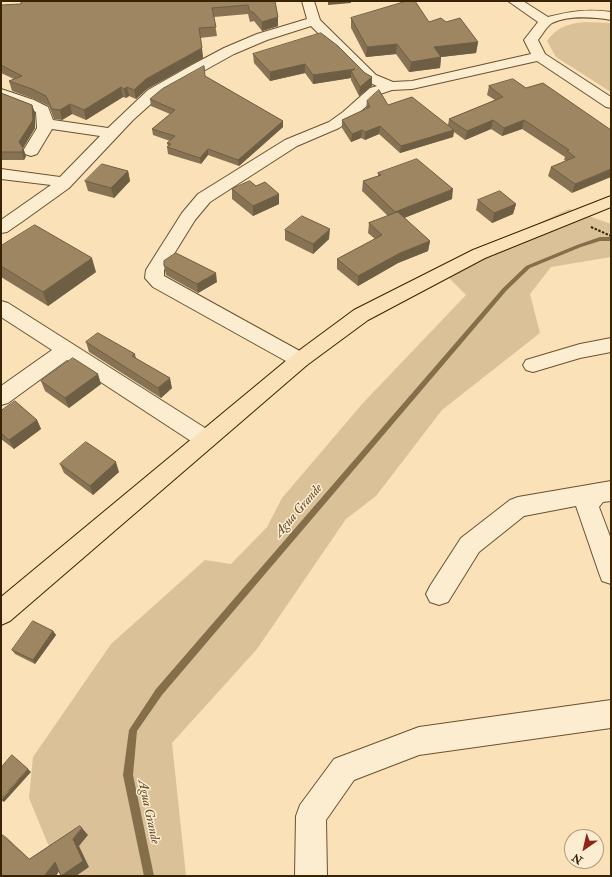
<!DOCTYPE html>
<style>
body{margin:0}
#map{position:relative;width:612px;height:877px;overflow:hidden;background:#fbe1b7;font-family:"IM FELL Double Pica",serif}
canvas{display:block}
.frame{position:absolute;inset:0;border:2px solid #382303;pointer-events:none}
.north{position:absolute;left:564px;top:829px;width:40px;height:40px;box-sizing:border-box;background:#fcecd0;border:1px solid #ae9c7e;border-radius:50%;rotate:214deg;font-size:11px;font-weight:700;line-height:16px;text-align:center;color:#382303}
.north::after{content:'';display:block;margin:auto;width:14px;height:18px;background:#8f2418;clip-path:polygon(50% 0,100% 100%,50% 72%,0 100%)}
</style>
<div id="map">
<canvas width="612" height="877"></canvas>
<div class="frame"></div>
<div class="north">N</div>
</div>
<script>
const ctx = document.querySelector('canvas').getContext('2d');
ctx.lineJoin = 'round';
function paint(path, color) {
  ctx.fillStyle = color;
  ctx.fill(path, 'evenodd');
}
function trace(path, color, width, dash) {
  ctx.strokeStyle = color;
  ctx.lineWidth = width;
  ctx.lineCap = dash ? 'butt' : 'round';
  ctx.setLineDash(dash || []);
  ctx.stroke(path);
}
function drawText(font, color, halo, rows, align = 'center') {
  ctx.font = font + ' "IM FELL Double Pica",serif';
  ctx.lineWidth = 3;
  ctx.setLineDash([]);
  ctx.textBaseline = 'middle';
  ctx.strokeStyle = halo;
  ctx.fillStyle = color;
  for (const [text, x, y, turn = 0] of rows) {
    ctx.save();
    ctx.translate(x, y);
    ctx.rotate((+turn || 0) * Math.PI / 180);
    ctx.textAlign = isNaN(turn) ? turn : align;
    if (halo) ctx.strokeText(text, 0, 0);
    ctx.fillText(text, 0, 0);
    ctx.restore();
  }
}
paint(new Path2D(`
 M584,22L611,23V92L556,57L547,41C557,27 568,24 584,22Z
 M569,209L611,224V257L551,267L530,294L540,333L442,410L376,496L346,519L257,649L172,743L186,876H61L29,798L33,757L111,644L205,560L231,564L267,527L282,498L363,403L466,295L440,269Z`), '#dac198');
paint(new Path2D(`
 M600,237H611V241H600L581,247L530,268L507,290L162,695L137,731L133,775L154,876H144L123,775L129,730L156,689L503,288L526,266L577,245Z`), '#856e4a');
const minor = new Path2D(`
 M302,1H314L320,20L376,75L393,82L412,81L531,54L524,40L538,22L508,1H523L548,17C572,11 586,9 611,12V20C592,17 570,15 552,23C547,26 542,35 538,40L545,54L611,97V108L606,107L537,61L412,89L392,90L380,94L353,118L339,128L297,146L210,202L195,220L164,270V276L307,355L310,360L307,365L300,367L293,365L153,287L145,278L146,270L182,213L198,194L285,140L329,122L343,112L370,88L377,86L366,81L311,26L267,40L234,54L162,94L133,120L69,188L23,221L7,232L1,233V220L51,185L1,179V169L60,177L100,136L52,129L37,154L31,156L25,154L23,151L37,128L36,112L1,98V89L34,100L48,107L53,120L108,128L148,90L192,65L224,48L257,34L307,19Z
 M1,301L8,303L213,433L216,439L213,445L205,448L197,445L67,360L8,403L1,405V386L52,350L1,317Z
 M611,338V352L580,358L533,372L526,370L523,365L526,360L580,344Z
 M611,481V501L603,502L599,507L611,539V584L602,581L599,573L576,506L524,516L479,552L448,602L439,605L430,602L426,594L430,586L461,538L510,500L518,497Z
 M611,700V728L419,755L354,780L326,820L327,876H295L296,816L300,805L334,759L419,727Z`);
const major = new Path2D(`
 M611,196V207L485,258L368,320L307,365L10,621L1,625V597L293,355L354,310L473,250Z`);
trace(minor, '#695230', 2);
trace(major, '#382303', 2);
trace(new Path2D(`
 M591,227L611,236`), '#382303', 2, [2.5, 1.5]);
paint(minor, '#fcecd0');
paint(major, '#fbe1b7');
paint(new Path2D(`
 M275,1L278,26L262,31L254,21L250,22L248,14L214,17L217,36L200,38L203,58L147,89L136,99L129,96L126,98L123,97L86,120L72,114L62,120L54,119L49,106L34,99L12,91L9,81L14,79L1,73V5Z
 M351,18L429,22L478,42L476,53L441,57L440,68L409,72L396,54L366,57L351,28Z
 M253,54L365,73L372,77V86L359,96L351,80V78L313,84L305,73L270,81L254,63Z
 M205,76L283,121V127L239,166L208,155L201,164L168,154L167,147L168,146L167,143L170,141L153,135L152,129L170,114L151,106L150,99Z
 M489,86L526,88L611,130L572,193L548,176L551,167L566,161L564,160L565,157L522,129L502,136L491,129L465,140L454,132L453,137L400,153L379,134L365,140L361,138L351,142L342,128V120L366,109L367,101L388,105L448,125L449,119L495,100L487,95Z
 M1,93L32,105L35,113V128L23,148L26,156L24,160H1Z
 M128,171L130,181L114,198L88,191L85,181Z
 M378,173L452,199L404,218L430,241L428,251L398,263L358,286L337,269V259L375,239L368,233L369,223L388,216L362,191L363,181L378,176Z
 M256,186L279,204L253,216L232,199V189Z
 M478,200L516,204L513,214L492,223L476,210Z
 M285,230L329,239L313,254L285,240Z
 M1,246L96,272L48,306L1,277Z
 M164,266L217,282L198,293L166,275Z
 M86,342L135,354L136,358L172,388L161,398L89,352Z
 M41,381L101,384L69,408L45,391Z
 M1,411L37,420L41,429L14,449L1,439Z
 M60,464L119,472L93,495L64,473Z
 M53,631L56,635L35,664L15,654L12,650Z`), '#877353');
paint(new Path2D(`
 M328,1H351V3L328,5Z
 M278,17V26L262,31V22Z
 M478,42L476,53L441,57L440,68L409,72L411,62L434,47Z
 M397,44L396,54L366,57L367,47Z
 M202,48L203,58L147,89L136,99L134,90L146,79Z
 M305,64V73L270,81V72Z
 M355,69L351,71V78L313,84V75Z
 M372,77V86L359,96L360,87Z
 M121,87L123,97L86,120L84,110Z
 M127,87L129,96L126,98L124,89Z
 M70,104L72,114L62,120L60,110Z
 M32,105L35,113V128L22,150L19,142Z
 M493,120L491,129L465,140L467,131Z
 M524,120L522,129L502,136L504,128Z
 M283,121V127L239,166L238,160Z
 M380,126L379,134L365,140V132Z
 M362,130L361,138L351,142L352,134Z
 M454,130L453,137L400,153L401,146Z
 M23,148L26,156L24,160L22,152Z
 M208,149V155L201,164L200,158Z
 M611,169V177L572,193L575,184Z
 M128,171L130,181L114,198L111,188Z
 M453,189L452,199L394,222L395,212Z
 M279,194V204L253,216V206Z
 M516,204L513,214L492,223L494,213Z
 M330,229L329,239L313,254V244Z
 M430,241L428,251L398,263L358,286V276L400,253Z
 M92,258L96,272L48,306L43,292Z
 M216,273L217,282L198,293L197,284Z
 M98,374L101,384L69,408L65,398Z
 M170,378L172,388L161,398L158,388Z
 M37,420L41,429L14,449L9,440Z
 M116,462L119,472L93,495L90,486Z
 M53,631L56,635L35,664L33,660Z
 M28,769L31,772L4,802L1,800Z
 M82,828L88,835L79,846L89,867L76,876H61L73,839Z
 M1,833L5,836L36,865L29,859Z
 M55,862L62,867L56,876H44Z`), '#6e5e44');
const building = new Path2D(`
 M21,1H275L278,17L262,22L253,12H250L248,5L212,8L216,27L199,28L202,48L146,79L134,90L127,87L124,89L121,87L84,110L70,104L60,110L52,109L46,96L32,89L9,81L22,76L1,65V5L21,4Z
 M407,1H415L429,22L441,18L446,22L460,18L478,42L434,47L441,57L411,62L397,44L367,47L351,18Z
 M321,33L338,46L365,73L372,77L360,87L351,71L355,69L313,75L305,64L270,72L253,54Z
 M204,66L205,76L283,121L238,160L208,149L200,158L167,147L171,144L167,143L175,136L152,129L175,110L150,99L162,89Z
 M513,79L526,88L543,83L611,130V169L575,184L551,167L575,157L567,151L569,150L524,120L504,128L493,120L467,131L449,119L503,97L489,86Z
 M379,90L388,105L412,97L454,130L401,146L380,126L365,132L362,130L352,134L342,120L370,107L367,101Z
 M1,93L32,105L33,120L19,142L23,148L22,152H1Z
 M417,159L453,189L395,212L363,181L381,175L378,173Z
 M102,164L128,171L111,188L85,181Z
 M250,181L256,186L265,182L279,194L253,206L232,189Z
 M500,191L516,204L494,213L478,200Z
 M398,212L430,241L400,253L358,276L337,259L382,235L369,223Z
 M302,216L330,229L313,244L285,230Z
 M35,225L92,258L43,292L1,266V246Z
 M176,253L216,273L197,284L164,266V261Z
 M98,333L135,354L132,356L170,378L158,388L86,342Z
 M73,358L98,374L65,398L41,381Z
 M15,401L37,420L9,440L1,433V411Z
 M86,442L116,462L90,486L60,464Z
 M33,621L53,631L33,660L12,650Z
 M12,755L28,769L1,799V768Z
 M80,826L82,828L73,839L83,861L61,876L55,862L44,876H1V834L29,859Z`);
paint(building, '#9d8661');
trace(building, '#6e5e44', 1);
drawText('italic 13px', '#654f2d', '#fcecd0', [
 ["Agua Grande",299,511,-49],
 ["Agua Grande",148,812,78]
]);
</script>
